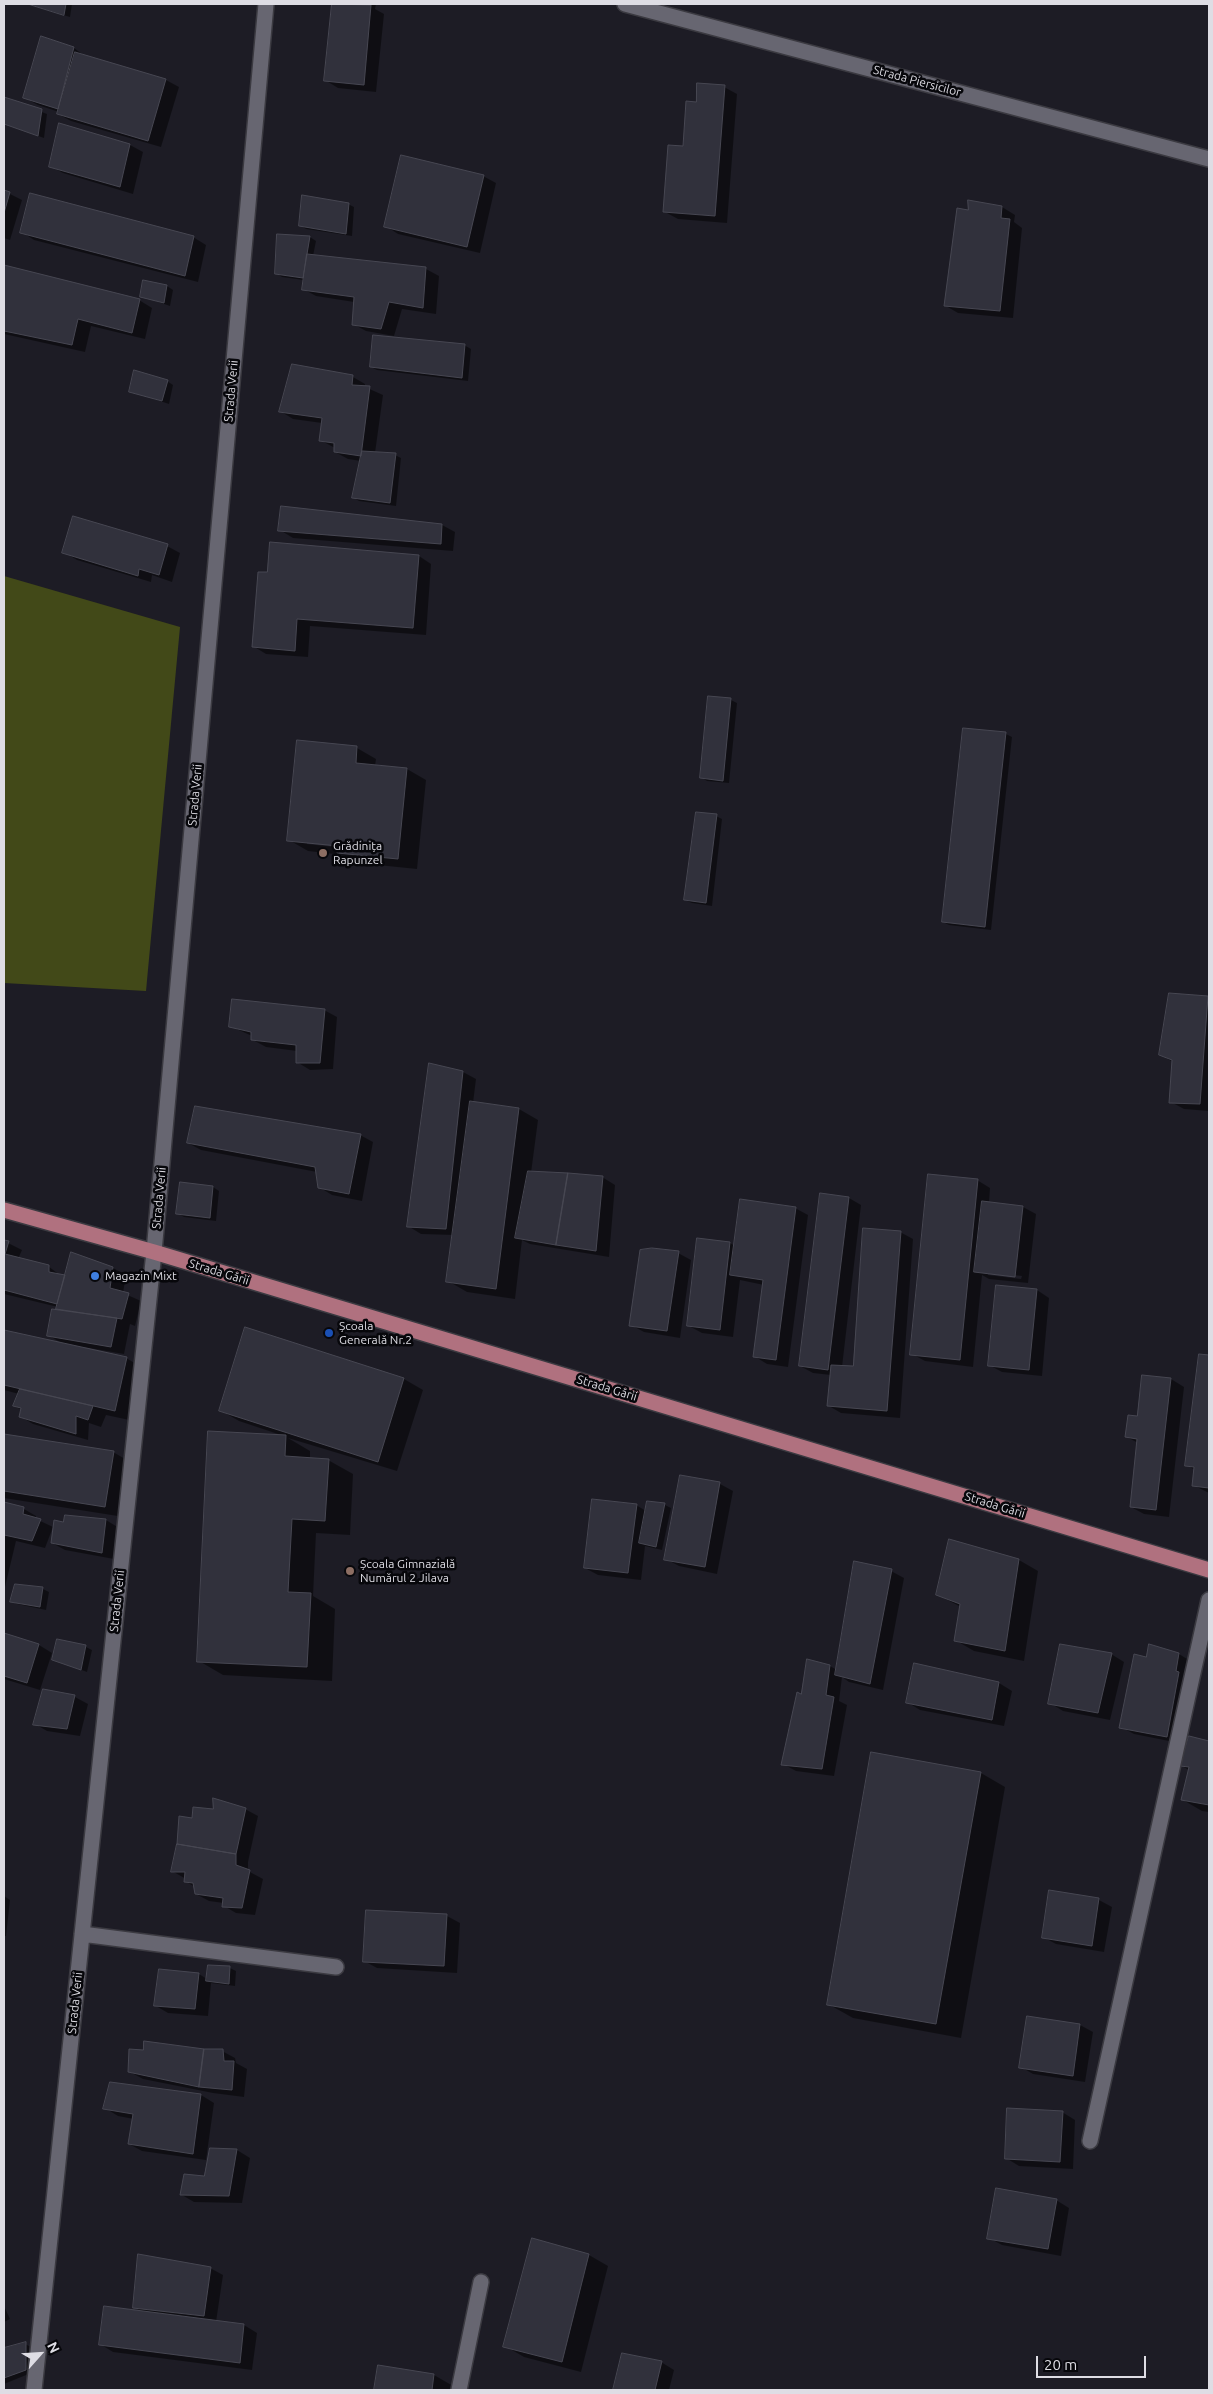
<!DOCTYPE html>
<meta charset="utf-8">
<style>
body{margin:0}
#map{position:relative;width:1213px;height:2394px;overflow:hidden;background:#1d1c25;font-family:Ubuntu,sans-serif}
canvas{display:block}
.frame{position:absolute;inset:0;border:5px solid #dedde4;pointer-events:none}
.north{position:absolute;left:15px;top:2329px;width:50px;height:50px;-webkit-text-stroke:4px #07070b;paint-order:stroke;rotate:64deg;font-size:14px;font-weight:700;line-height:20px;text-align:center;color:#dedde4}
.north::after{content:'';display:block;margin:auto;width:18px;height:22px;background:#dedde4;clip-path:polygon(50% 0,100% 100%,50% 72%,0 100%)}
.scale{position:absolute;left:1036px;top:2356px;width:110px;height:22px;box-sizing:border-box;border:2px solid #dedde4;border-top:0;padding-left:6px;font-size:15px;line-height:18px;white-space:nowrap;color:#dedde4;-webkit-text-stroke:4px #07070b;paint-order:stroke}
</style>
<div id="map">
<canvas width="1213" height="2394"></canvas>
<div class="frame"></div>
<div class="north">N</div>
<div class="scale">20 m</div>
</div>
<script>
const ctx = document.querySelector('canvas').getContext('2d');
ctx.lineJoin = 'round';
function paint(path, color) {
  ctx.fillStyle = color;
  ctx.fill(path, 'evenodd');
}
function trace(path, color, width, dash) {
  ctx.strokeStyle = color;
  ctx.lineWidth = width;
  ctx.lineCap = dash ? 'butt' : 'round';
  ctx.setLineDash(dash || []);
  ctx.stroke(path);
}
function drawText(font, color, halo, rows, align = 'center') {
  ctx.font = font + ' Ubuntu,sans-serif';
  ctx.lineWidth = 5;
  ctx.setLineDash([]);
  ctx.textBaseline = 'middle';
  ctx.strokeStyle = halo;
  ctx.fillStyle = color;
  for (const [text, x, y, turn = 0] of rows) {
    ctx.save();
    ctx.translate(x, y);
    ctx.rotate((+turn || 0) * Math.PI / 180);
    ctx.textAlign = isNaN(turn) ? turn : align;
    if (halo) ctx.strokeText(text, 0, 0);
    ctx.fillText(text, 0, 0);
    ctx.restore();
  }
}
paint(new Path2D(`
 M4,576L180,627L146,991L4,983Z`), '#424918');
paint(new Path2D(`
 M26,4H72L70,17Z
 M333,4H376L375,9L384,14L376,92L338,88L325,80Z
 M42,38L74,48L86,57L166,80L179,87L161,147L71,121L58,114L59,112L38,105L25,98Z
 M724,87L737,94L727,223L678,219L665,212L697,104Z
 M4,98L47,114L44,138L4,124Z
 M60,125L130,145L143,152L133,194L63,173L50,166Z
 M483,176L496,183L480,253L398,234L386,226Z
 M4,191L22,200L10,240L4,238Z
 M348,204L354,207L352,236L306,229L300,225Z
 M1002,207L1015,215L1014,222L1022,228L1013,318L958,313L946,306L969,212Z
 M22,232L193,237L206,245L198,282L34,240Z
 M310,237L316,241L313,256L426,269L439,276L436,314L402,309L394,336L366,331L353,324L354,302L316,296L303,289L304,280L282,277L276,273Z
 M4,266L139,300L152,308L145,339L91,326L85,352L4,334Z
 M167,286L173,290L170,306L141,296Z
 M464,345L471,349L468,381L377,370L371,367Z
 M353,377L365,384V387L383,395L375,453L395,455L401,458L396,506L359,501L353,497L361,461L348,459L335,452V448L320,440L322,423L293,419L280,411Z
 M167,381L173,385L169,404L130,391Z
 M442,525L455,532L453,551L293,538L280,530Z
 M167,546L180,553L172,582L152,575L151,582L77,560L64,552Z
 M419,556L431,564L426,635L310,626L308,657L266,654L253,646L269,574Z
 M731,700L737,703L729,783L707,781L701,777Z
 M964,729L1006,734L1012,737L991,930L949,925L943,922Z
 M357,748L376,759L375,766L407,769L426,780L417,869L358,863L343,855L308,851L289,840ZM307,842L344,845V848L307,844Z
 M716,816L722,819L712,906L692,903L685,900Z
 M1170,994L1209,998V1111L1184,1109L1171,1102L1173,1062L1161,1055Z
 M324,1010L337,1017L333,1069L310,1070L297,1062V1051L266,1047L253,1040L252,1036L230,1026Z
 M463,1072L476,1079L473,1103L519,1109L538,1120L531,1173L602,1177L615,1185L609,1257L530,1244L522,1240L515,1299L467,1292L448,1281L454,1235L421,1234L408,1226Z
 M360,1135L373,1142L362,1201L332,1195L319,1187L317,1172L201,1150L188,1143Z
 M977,1180L990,1188L989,1203L1023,1207L1036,1214L1028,1283L989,1279L982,1275L973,1367L925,1361L912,1354ZM988,1272L1022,1276L1021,1279L988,1275Z
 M213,1187L219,1191L216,1221L184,1217L177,1213Z
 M849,1198L861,1205L842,1367L854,1368L900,1232L913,1239L900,1418L841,1413L829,1406L831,1375L813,1373L800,1366Z
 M795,1208L808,1215L788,1367L767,1364L754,1356L764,1285L740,1280L733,1337L702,1333L689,1326L698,1240L730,1243L735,1246Z
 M4,1241L22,1250L18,1259L48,1266L61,1276L113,1268L126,1275L123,1293L141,1301L135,1326L130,1324L124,1354L83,1347V1349L126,1358L145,1369L134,1421L106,1415L101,1427L89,1423L88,1440L33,1424L20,1416L22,1410L14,1406L19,1394L4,1390V1332L63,1344L48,1335L58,1307L4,1294Z
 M678,1253L691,1260L680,1338L644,1332L631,1325Z
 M1037,1290L1049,1298L1042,1376L1002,1372L989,1365Z
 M1200,1356L1209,1357V1493L1193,1485L1195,1470L1187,1465Z
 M404,1379L423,1390L397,1471L288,1438L310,1451V1459L328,1460L353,1474L350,1535L316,1533L313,1596L335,1609L332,1681L223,1675L199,1661L284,1436L239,1421L220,1410Z
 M1171,1379L1184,1387L1169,1517L1144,1514L1131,1507L1138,1443L1127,1437L1139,1417Z
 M4,1435L113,1452L132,1463L124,1517L4,1498Z
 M681,1476L720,1484L733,1491L717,1574L679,1566L666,1559Z
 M648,1502L665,1505L671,1508L662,1550L645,1546L641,1580L598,1575L585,1568L636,1505L646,1511Z
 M4,1504L24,1509L36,1516V1519L53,1527L45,1548L16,1541L4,1591Z
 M106,1520L119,1528L114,1559L65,1550L52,1543L64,1524Z
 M950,1541L1019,1560L1038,1571L1024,1661L974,1651L955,1640L961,1607L938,1595Z
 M891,1571L904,1578L883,1690L849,1682L842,1677L839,1701L847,1705L834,1776L796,1771L783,1764L830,1666L837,1670Z
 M16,1586L43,1589L49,1592L46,1610L17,1604L11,1601Z
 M4,1634L39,1645L52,1653L40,1690L4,1679Z
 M1150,1646L1179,1654L1192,1662L1179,1743L1134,1734L1121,1727Z
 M86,1647L92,1650L87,1672L60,1662Z
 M1111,1654L1124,1662L1110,1720L1063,1711L1050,1703Z
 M999,1683L1012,1691L1004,1726L920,1710L907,1702Z
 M44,1691L75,1697L88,1704L80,1736L47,1731L35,1724Z
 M1190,1738L1209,1742V1812L1202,1811L1183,1800L1189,1770L1182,1766Z
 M981,1773L1005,1787L961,2038L853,2018L828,2004Z
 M245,1809L258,1816L248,1862V1871L263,1879L255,1915L236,1913L224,1906V1903L209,1901L196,1894L195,1887L185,1881L186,1879L172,1871L193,1819L214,1810Z
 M4,1896L10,1900L6,1936H4Z
 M1099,1900L1112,1907L1104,1952L1056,1944L1043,1937Z
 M367,1911L447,1916L460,1923L457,1973L377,1968L364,1961Z
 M209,1966L230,1968L236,1971L235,1986L211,1983L208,2016L168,2013L156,2006L199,1974L207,1979Z
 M1028,2017L1080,2025L1093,2032L1085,2082L1033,2074L1021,2067Z
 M145,2042L222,2051L235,2058L236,2063L247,2069L244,2097L213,2093L143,2079L130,2072L144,2051Z
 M111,2083L201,2095L214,2103L206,2160L142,2151L129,2144L134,2119L118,2116L105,2108Z
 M1062,2112L1075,2120L1073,2169L1019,2166L1006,2158Z
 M211,2149L237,2150L250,2158L242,2203L194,2202L182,2195L206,2177Z
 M1056,2200L1069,2208L1061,2256L1002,2245L989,2238Z
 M533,2239L589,2255L608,2266L581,2372L524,2357L505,2346Z
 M210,2268L223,2275L216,2322L244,2325L257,2333L252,2370L113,2352L100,2344L144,2313L134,2307Z
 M4,2306L10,2319L4,2322Z
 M25,2344L31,2347V2373L4,2384V2349Z
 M623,2354L661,2362L674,2370L669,2390H615Z
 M379,2366L434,2375L460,2390H375Z`), '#0007');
const building = new Path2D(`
 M28,4H66L64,15Z
 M332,4L371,5L364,85L324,81Z
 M41,36L74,47L58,109L23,98Z
 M75,52L166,79L148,141L57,114Z
 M697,83L725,85L715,216L663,212L668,145L683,146L686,101L696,102Z
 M4,97L42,109L38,136L4,124Z
 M59,123L130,144L120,187L49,167Z
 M401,155L484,175L467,247L384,227Z
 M4,190L10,192L4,213Z
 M30,193L194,236L185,276L20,233Z
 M302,195L349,203L346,234L299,226Z
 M968,200L1002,206L1001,218L1010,219L1000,311L944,306L957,208L968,210Z
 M277,234L310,236L303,278L275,274Z
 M307,254L426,267L423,308L389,302L381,329L352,325L354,297L302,290Z
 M4,265L140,299L132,333L78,319L72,345L4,331Z
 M143,280L167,285L164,303L140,297Z
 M373,335L465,344L462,378L370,367Z
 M292,364L353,375L352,385L370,386L361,456L334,452V443L319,441L322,418L279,412Z
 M134,370L168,380L162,401L129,392Z
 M362,451L396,453L390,503L352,498Z
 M281,506L442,524L441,544L278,531Z
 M73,516L168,544L159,575L139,569L138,576L62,553Z
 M270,542L419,555L413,628L297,619L295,651L252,647L258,572H267Z
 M708,696L731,698L723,781L700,778Z
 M963,728L1006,732L985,927L942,922Z
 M297,740L357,746L356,763L407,768L398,859L337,853L338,846L287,841Z
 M696,812L717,814L706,903L684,900Z
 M1169,993L1208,996L1200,1104L1169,1103L1172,1060L1159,1055Z
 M232,999L325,1009L320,1063H296V1045L251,1040V1032L229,1027Z
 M429,1063L463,1071L446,1229L407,1227Z
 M470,1101L519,1108L496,1289L446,1282Z
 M195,1106L361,1134L349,1194L318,1188L315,1167L187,1143Z
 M528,1171L568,1173L556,1245L515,1238Z
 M568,1173L603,1176L596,1251L556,1245Z
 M928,1174L978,1179L960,1360L910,1355Z
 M180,1182L213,1186L210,1218L176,1214Z
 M820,1193L849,1197L828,1370L799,1366Z
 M740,1199L796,1207L776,1360L753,1357L763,1280L730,1275Z
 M982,1201L1023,1206L1015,1277L974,1272Z
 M863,1228L901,1231L887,1411L827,1406L831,1365L853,1366Z
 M697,1238L730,1242L720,1330L687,1326Z
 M4,1240L9,1241L5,1254L49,1265V1272L65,1275L57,1304L4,1290Z
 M652,1248L679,1251L667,1331L629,1326L640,1250Z
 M71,1252L113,1267L110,1288L129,1293L122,1319L56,1309Z
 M996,1285L1037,1289L1029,1370L988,1366Z
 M52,1309L117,1318L111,1347L47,1336Z
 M245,1327L404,1378L378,1462L219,1411Z
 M4,1330L127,1357L115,1411L4,1385Z
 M1199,1354L1209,1355V1488L1192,1486L1194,1467L1185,1466Z
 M1142,1375L1171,1378L1156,1510L1130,1507L1137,1439L1125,1437L1128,1415L1137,1416Z
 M20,1389L93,1406L88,1420L76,1416V1434L19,1417L21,1408L13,1406Z
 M208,1431L286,1435L285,1456L329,1459L325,1521L292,1519L288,1592L311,1593L307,1667L197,1662Z
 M4,1434L114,1451L105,1507L4,1491Z
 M680,1475L720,1482L705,1567L664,1560Z
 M592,1499L637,1504L628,1573L584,1568Z
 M647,1501L665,1503L656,1547L639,1543Z
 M4,1502L24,1507L23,1514L41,1519L32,1541L4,1535Z
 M65,1515L106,1519L102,1553L51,1543L54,1520L63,1522Z
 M949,1539L1019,1559L1005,1651L954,1641L960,1604L936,1595Z
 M854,1561L892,1569L870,1684L835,1675Z
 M15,1584L43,1587L40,1607L10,1602Z
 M4,1633L39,1644L27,1683L4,1676Z
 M57,1639L86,1645L81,1670L52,1660Z
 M1060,1644L1112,1653L1098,1713L1048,1704Z
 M1149,1644L1179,1653L1176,1671L1179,1672L1167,1737L1119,1728L1134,1654L1146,1657Z
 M807,1659L830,1665L826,1695L834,1697L822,1769L781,1765L797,1692L801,1694Z
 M914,1663L999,1682L992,1720L906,1703Z
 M43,1689L75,1695L67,1729L33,1725Z
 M1189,1736L1209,1741V1805L1181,1800L1189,1767L1180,1766Z
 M871,1752L981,1772L936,2024L827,2005Z
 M213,1798L246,1808L236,1854L177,1844L179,1816L192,1818L193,1807L213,1809Z
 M177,1844L236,1854V1865L250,1870L242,1908L222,1907L223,1898L195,1894L193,1883L184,1882L185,1872H171Z
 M1049,1890L1099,1898L1092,1946L1042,1938Z
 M366,1910L447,1914L444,1966L363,1962Z
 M208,1965L230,1966L229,1984L206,1981Z
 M159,1969L199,1973L195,2009L154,2006Z
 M1027,2016L1080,2024L1073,2076L1019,2068Z
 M144,2041L204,2049L199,2087L128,2072L129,2049L143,2050Z
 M204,2049H223L224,2061H234L232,2090L199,2087Z
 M110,2082L201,2094L193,2154L128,2144L133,2114L103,2109Z
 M1007,2108L1063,2111L1060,2162L1005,2159Z
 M210,2148L237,2149L229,2196L180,2195L184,2174L204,2176Z
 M996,2188L1057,2199L1048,2249L987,2239Z
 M532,2238L589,2254L562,2362L503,2347Z
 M138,2254L211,2267L204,2316L133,2308Z
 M104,2306L244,2324L240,2363L99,2345Z
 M26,2342V2370L4,2378V2348Z
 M622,2353L662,2361L655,2390H613Z
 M378,2365L434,2374L432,2390H374Z`);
paint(building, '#31313c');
trace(building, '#474752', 1);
const minor = new Path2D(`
 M625,4L1209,159
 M82,1934L336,1967
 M1090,2141L1209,1600
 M34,2390L154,1252L266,4
 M459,2390L481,2282`);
const major = new Path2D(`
 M4,1210L154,1252L1209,1570`);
trace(minor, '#3b3a41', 18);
trace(major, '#3b3a41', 18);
trace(minor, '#676671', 15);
trace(major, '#b0717f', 15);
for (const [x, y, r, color] of [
 [323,853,5,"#8d6e63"],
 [95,1276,5,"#3f7fe0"],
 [329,1333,5,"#1a4fb4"],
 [350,1571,5,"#8d6e63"]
]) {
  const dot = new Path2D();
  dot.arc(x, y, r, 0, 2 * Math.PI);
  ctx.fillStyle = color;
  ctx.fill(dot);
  trace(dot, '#07070b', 2);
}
drawText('12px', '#dedde4', '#07070b', [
 ["Strada Piersicilor",917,81,15],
 ["Strada Verii",231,391,-85],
 ["Strada Verii",195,795,-85],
 ["Strada Verii",159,1198,-85],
 ["Strada Gării",219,1272,17],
 ["Strada Gării",607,1388,17],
 ["Strada Gării",995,1505,17],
 ["Strada Verii",117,1601,-84],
 ["Strada Verii",75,2003,-84]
]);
drawText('12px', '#dedde4', '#07070b', [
 ["Grădinița",333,846],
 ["Rapunzel",333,860],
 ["Magazin Mixt",105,1276],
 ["Școala",339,1326],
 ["Generală Nr.2",339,1340],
 ["Școala Gimnazială",360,1564],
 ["Numărul 2 Jilava",360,1578]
], 'left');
</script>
